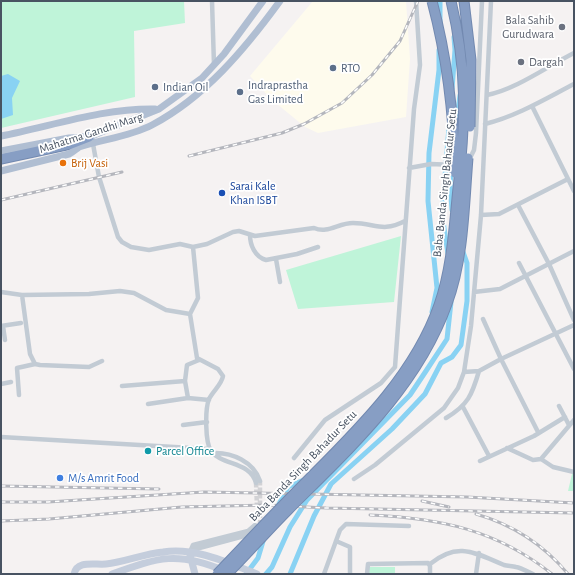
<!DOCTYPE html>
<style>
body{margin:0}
#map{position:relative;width:575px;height:575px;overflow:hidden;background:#f5f2f2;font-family:"Alegreya Sans",sans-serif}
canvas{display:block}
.frame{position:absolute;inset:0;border:2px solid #485362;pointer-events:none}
</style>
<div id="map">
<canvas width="575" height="575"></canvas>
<div class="frame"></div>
</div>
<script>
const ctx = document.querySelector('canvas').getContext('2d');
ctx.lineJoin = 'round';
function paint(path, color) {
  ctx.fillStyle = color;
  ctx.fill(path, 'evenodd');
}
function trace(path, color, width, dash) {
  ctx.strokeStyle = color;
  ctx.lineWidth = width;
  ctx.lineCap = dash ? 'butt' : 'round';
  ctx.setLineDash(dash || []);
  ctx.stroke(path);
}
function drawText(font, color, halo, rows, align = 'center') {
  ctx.font = font + ' "Alegreya Sans",sans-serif';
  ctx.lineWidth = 3.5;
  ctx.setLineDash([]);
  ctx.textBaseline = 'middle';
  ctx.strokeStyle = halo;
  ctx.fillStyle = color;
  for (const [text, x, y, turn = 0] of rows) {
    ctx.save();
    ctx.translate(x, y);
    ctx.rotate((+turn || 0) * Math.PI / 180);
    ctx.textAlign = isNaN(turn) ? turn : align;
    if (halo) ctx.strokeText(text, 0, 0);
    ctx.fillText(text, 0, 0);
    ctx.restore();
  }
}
paint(new Path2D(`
 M313,1H406L410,59L406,117L318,133L305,127L271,99L250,76Z`), '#fefbed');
paint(new Path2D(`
 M1,1H184L185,23L134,31L135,97L1,128Z
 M401,236L394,302L298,309L286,270Z
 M572,474H574V491H568Z
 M369,567H395V574H369Z`), '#bff4d9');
paint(new Path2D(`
 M8,74L20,81L12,98L13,115L1,119V76Z`), '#89d2f3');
trace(new Path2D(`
 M440,1V22
 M452,89L455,50L454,37
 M456,127L460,95
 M452,168L450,183L452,210
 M448,254L442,214L449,127
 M432,312L437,288L428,201L429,153L439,70V50
 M278,506L288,487L306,479
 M246,574L258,558L264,538
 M266,574L272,567L290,527L307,500L410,395L426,371L447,339L451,302
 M290,574L314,516L331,484L392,429L425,394L441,363L452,357L461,345L467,301V263L462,249`), '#89d2f3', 5);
trace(new Path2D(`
 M260,481V523
 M256,483L257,507`), '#d2d2d5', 4.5, [4.5, 2]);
const highway = new Path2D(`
 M1,159L71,144L89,137`);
trace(highway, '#7289b0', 11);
trace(new Path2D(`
 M212,1L214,65
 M487,95C515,90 548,66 574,53
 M532,106L574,191
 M485,124C517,116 545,99 574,84
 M93,144L99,177L118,237L122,242L131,247L149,250L180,244L193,247L207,244L233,232L239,231L255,236L314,228C328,234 338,223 353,223C375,223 382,233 405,221
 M469,160L474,150L476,133L482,1
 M409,168L431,164L455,165
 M518,205L549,264L574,320
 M481,215L499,214L568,179
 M250,235C250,245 255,257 266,260L297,254L318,247
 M276,259L280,282
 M519,263L574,369
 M1,292L22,295L89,294L120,291L134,293L166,310L190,314L197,358L218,369L223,376C222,384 213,391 209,399C205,409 205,442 211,451C222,466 250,461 256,483
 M474,292L500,289L574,251
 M22,295L30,354L35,364L40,365L89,367L102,361
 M190,314L198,298L193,247
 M483,319L501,359L538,432
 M1,326L21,323
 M3,326L5,340
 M464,372L479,371L501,359L574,325
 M1,384L11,382
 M122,386L185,381
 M19,395L17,368L35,364
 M188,398L185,381L187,365L199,360
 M148,404L188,398L209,400
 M559,406L569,425
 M463,407L489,456
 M446,418C468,405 472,395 479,371
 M183,425L207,422
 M1,437L209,449
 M507,448L533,460L541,459L574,420
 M213,453C232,452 254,462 260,481
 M294,458L325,420L381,383L395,367L414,109L420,65L416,1
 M541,459L553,467L574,472
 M480,461L534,436L565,417
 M354,479L375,465L444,408L458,388L464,372L471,326L481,215L491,1
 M336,541L350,547V574
 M192,550L248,535L253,531
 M190,552L193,545L248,531L255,525
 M430,564C458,541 475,553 504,565C508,566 512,566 516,567C522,568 528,572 533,574
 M324,574L340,530L346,524L409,526
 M367,574L368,564L428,563L430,566V574
 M476,574L479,553`), '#c2cbd4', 4.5);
trace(new Path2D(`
 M190,555L195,574
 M74,574C77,560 94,565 106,564C125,562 143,554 163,552C196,547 228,563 257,574
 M112,574C159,557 178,551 225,571`), '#c4cddc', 7);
trace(new Path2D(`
 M1,136C52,126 103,108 155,109
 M1,151L69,138L89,137L159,109L202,78L224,54L263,1
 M1,171L69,154C73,152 76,149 79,147C103,139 129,137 152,125C205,97 245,49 280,1`), '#b0bed2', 7);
trace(highway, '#879ec4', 9);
const rail = new Path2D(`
 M189,156L282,133L304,124L342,103L372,75L400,41L418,1
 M1,200L122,172
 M1,486L159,489
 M422,501L449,507
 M1,502H48L204,492L467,497L574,503
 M476,514C514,525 543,544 568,574
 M370,515C440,518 497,530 552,574
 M1,521L49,519L182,507L268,505L326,508L574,513`);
trace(rail, '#b4b6bd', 3);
trace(rail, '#fff', 1.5, [4.5]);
const highwayBridge = new Path2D(`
 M432,1C447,57 454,115 455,173
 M464,1L471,60L470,127
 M217,574C243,547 269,519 295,493C349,438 413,380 439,305C452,268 454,227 458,188C466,120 467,68 451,1
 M227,574C248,553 267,531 288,510C349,449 417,388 447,304C464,258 464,206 468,158`);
trace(highwayBridge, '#7289b0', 11, []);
trace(highwayBridge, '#879ec4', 9);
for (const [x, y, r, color] of [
 [562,27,4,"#6b7280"],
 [521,62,4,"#6b7280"],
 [333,68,4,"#5c6f8a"],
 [155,87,4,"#5c6f8a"],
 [240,92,4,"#5c6f8a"],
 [63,163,4,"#e8710a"],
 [222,193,4,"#1a4fb4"],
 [148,451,4,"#0f9aa8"],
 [60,478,4,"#3f7fe0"]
]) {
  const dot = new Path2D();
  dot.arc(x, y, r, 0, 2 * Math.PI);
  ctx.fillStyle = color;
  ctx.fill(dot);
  trace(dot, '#fff', 1.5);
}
drawText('12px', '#5b616d', '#fff', [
 ["Bala Sahib",554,20],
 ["Gurudwara",554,34],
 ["Dargah",529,62,"left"]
], 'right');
drawText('12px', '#4e5e75', '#fff', [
 ["RTO",341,68],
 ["Indraprastha",248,85],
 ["Gas Limited",248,99],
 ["Indian Oil",163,87]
], 'left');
drawText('12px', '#485362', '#fff', [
 ["Mahatma Gandhi Marg",91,133,-18],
 ["Baba Banda Singh Bahadur Setu",445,183,-84],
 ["Baba Banda Singh Bahadur Setu",303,466,-46]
]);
drawText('12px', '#c56008', '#fff', [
 ["Brij Vasi",71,163]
], 'left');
drawText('12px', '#164399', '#fff', [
 ["Sarai Kale",230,186],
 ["Khan ISBT",230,200]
], 'left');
drawText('12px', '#0d838f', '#fff', [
 ["Parcel Office",156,451]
], 'left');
drawText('12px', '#366cbe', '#fff', [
 ["M/s Amrit Food",68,478]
], 'left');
</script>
